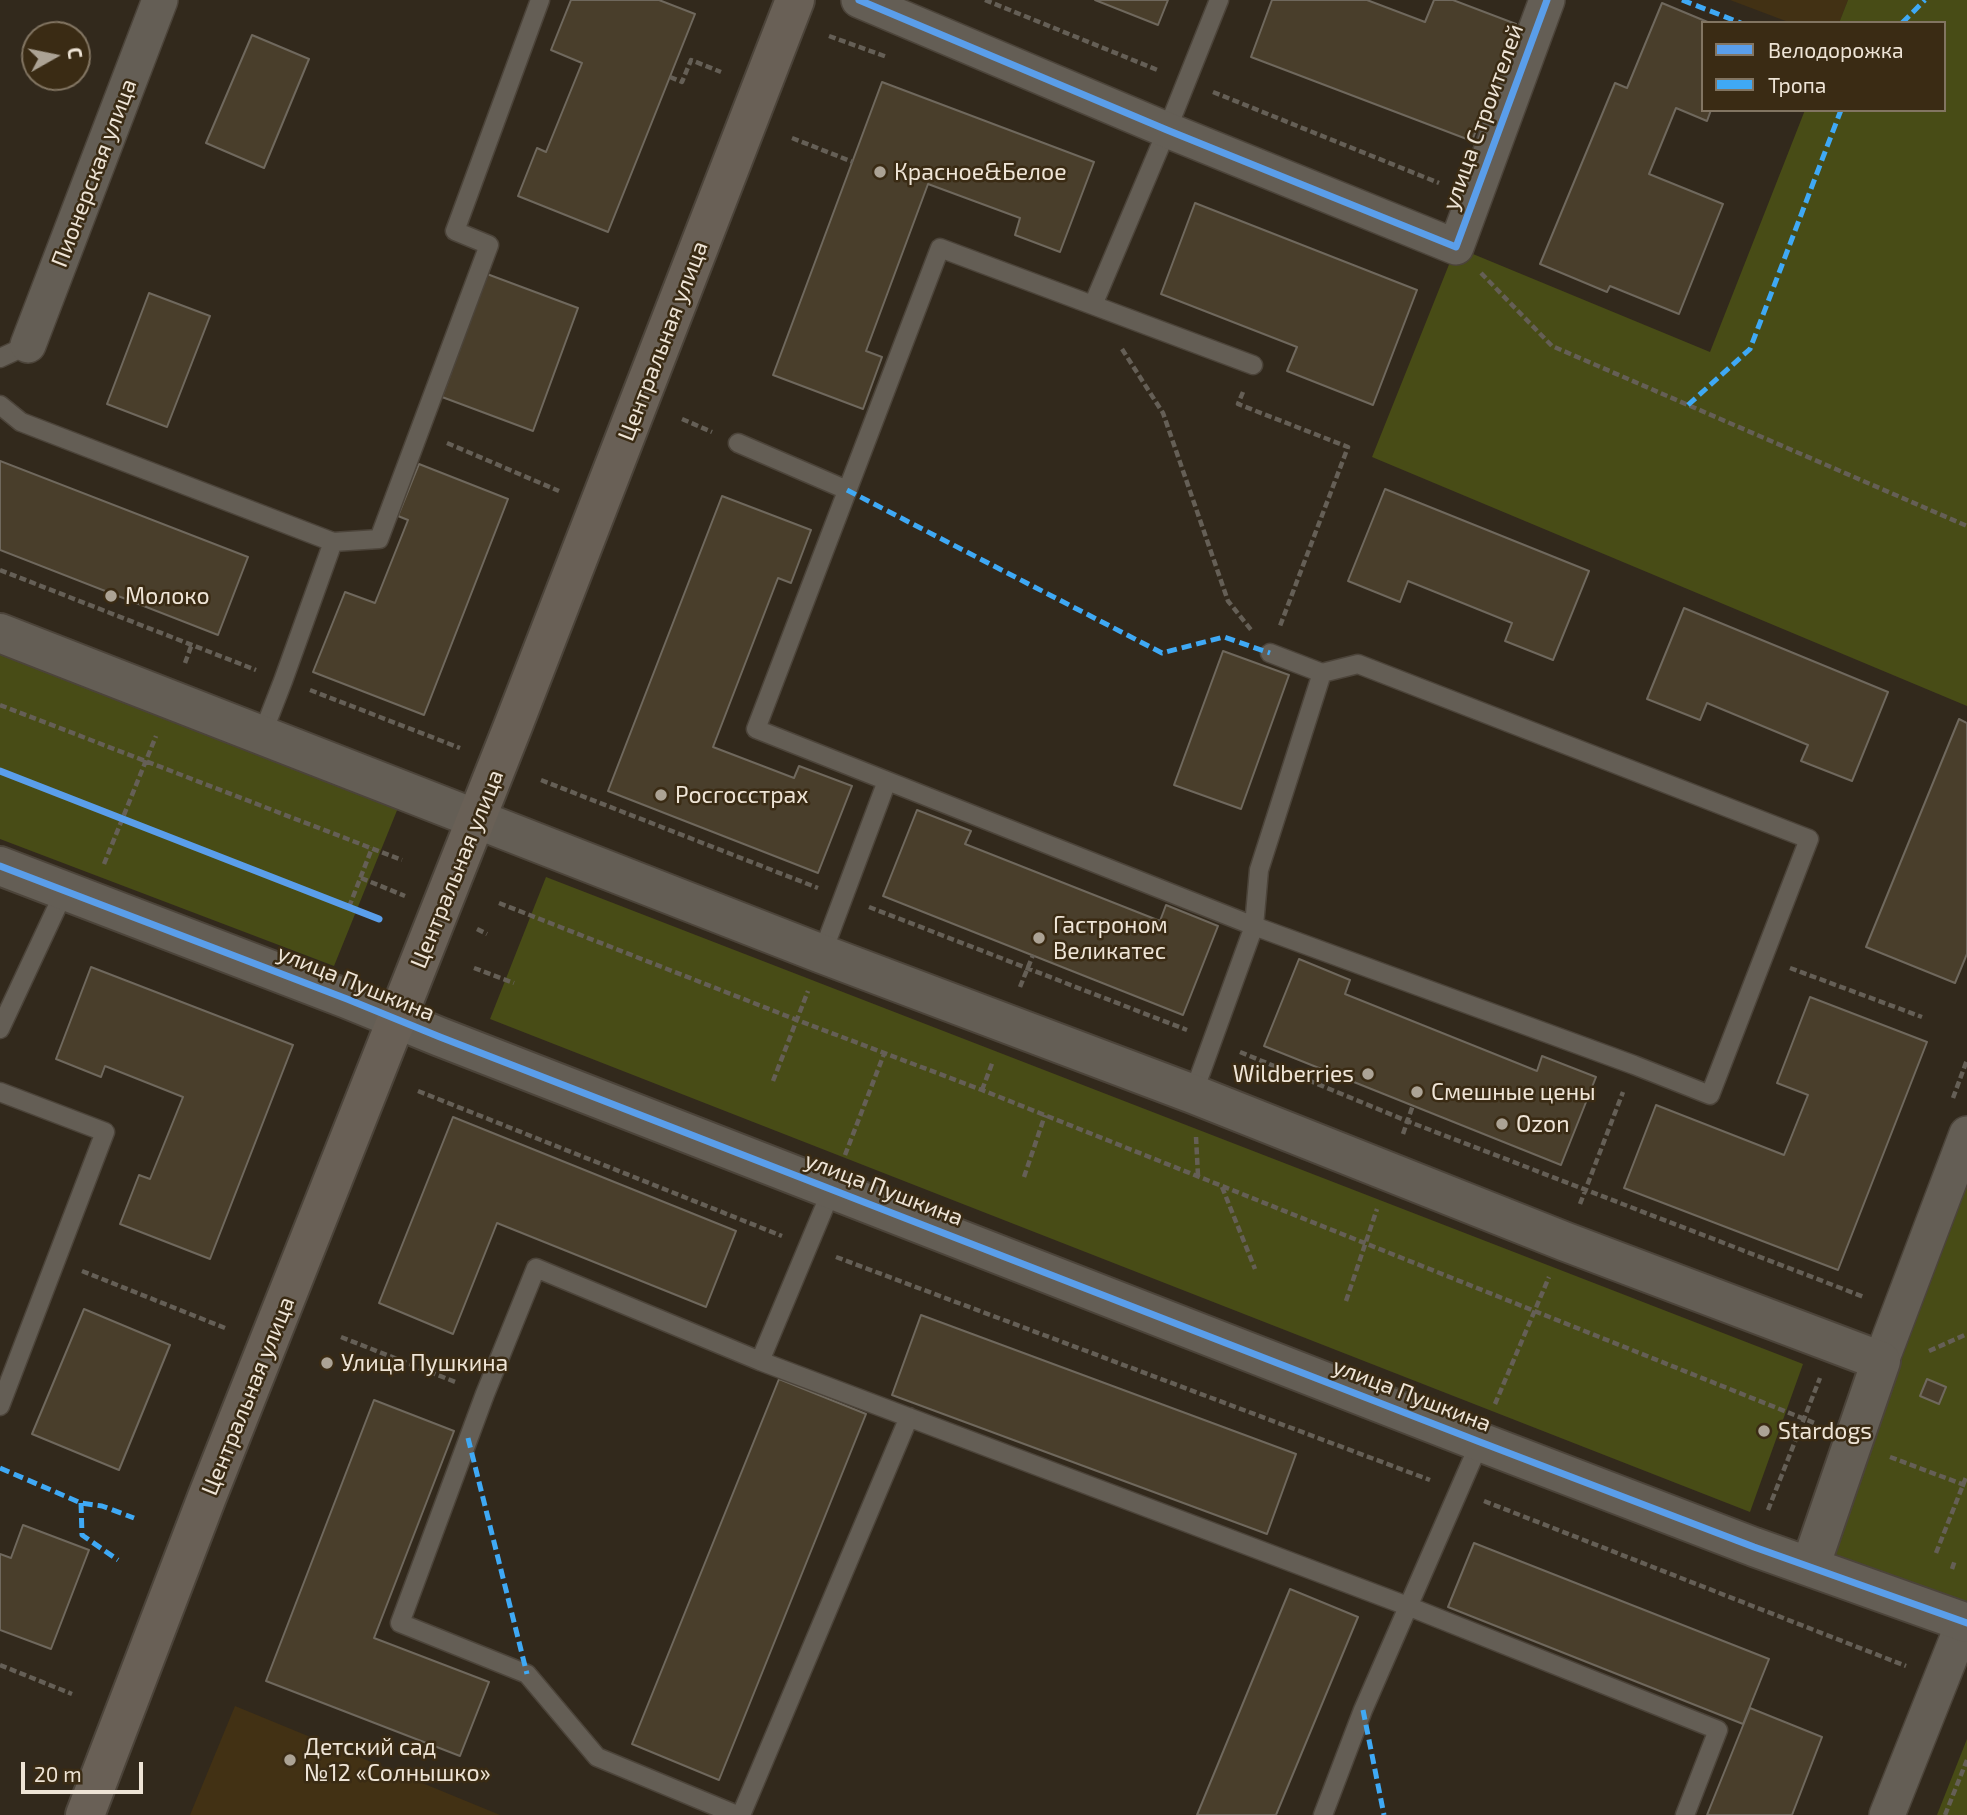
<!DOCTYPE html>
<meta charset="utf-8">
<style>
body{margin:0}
#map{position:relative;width:1967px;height:1815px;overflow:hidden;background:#32291c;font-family:"Exo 2",sans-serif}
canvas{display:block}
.legend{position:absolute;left:1701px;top:21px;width:245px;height:91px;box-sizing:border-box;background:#3a2b14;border:2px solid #827562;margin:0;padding:9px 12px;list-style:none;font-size:21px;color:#eee4d6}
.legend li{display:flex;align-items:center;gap:14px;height:35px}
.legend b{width:35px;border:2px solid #827562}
.north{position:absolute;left:21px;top:21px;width:70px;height:70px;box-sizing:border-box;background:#3a2b14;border:2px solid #827562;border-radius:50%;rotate:81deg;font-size:19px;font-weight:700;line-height:28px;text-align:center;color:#eee4d6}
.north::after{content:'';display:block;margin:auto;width:24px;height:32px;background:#aca395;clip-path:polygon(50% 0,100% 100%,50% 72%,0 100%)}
.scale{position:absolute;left:21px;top:1762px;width:122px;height:32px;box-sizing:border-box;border:4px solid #eee4d6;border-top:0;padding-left:9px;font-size:21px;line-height:24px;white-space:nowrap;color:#eee4d6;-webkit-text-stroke:5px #3a2b14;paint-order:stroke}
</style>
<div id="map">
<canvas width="1967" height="1815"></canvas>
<ul class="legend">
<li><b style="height:9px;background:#5a9eea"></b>Велодорожка</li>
<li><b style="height:9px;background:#3fa9f5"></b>Тропа</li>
</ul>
<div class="north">С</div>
<div class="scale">20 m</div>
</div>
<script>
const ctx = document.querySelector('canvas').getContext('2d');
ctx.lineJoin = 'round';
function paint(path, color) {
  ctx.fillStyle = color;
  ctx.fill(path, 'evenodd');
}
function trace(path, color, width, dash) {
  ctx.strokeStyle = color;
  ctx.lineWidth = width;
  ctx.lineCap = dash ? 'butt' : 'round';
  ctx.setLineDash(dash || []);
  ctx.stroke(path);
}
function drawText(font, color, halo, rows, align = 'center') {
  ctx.font = font + ' "Exo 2",sans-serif';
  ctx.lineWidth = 5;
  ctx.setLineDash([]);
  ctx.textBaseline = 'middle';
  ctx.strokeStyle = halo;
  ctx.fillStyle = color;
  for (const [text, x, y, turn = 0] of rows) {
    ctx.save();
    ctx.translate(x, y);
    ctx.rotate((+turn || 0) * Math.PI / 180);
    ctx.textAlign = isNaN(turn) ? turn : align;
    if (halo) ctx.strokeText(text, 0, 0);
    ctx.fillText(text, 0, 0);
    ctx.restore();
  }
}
paint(new Path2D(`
 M1730,0H1848L1839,23H1791Z
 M235,1706L500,1815H190Z`), '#423114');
paint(new Path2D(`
 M1848,0H1967V706L1372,457L1456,247L1710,352L1805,110H1944V23H1839Z
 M0,645L400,803L334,966L0,839Z
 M546,877L1803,1364L1750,1512L490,1019Z
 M1967,1134V1623L1810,1567Z
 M1967,1739V1815H1937Z`), '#484c16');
const building = new Path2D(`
 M571,0H659L695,14L608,232L518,196L537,148L546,152L582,63L551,50Z
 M1095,0H1168L1158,25Z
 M1272,0H1367L1425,22L1434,0H1453L1516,24L1472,141L1251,57Z
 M1662,3L1710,23H1703V110H1711L1707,121L1676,108L1649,174L1723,204L1679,314L1610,286L1607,292L1540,264L1615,83L1627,88Z
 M252,35L309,59L264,168L206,143Z
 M882,82L1094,162L1060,252L1015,235L1020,218L928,184L866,351L882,357L863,409L773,375Z
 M1195,203L1417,290L1373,405L1287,371L1297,347L1161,294Z
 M487,274L578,308L533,431L442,397Z
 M149,293L210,316L167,427L107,404Z
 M0,461L248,557L218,635L0,550Z
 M419,464L508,499L424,715L313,672L345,592L375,603L408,520L398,516Z
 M1385,489L1589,571L1553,660L1505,641L1512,623L1408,581L1400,602L1348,581Z
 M722,496L811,530L791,583L778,578L713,747L794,778L799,766L852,786L818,873L608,791Z
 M1684,608L1888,692L1852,781L1801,761L1808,745L1707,703L1700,720L1647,699Z
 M1223,651L1289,675L1241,809L1174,785Z
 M1959,719L1967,723V954L1955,983L1866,947Z
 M917,810L971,831L965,844L1160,921L1166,905L1218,926L1183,1015L883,896Z
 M1299,959L1350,980L1345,994L1537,1071L1542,1056L1596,1077L1561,1165L1264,1046Z
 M91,967L293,1045L210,1259L120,1224L139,1175L150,1179L183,1097L105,1066L101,1077L56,1059Z
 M1810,997L1927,1042L1838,1270L1624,1188L1656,1105L1784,1155L1808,1095L1777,1083Z
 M453,1117L736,1231L706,1307L497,1223L453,1334L379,1303Z
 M84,1309L170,1345L119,1470L32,1434Z
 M921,1315L1296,1454L1267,1534L892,1395Z
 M779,1379L866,1414L719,1780L632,1744Z
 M1927,1379L1946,1387L1939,1404L1920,1396Z
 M374,1400L454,1431L374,1638L489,1682L460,1756L266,1681Z
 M23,1525L89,1550L51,1649L0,1630V1554L11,1558Z
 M1474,1543L1769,1659L1743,1724L1448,1607Z
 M1290,1589L1358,1617L1276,1815H1197Z
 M1750,1708L1822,1737L1792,1815H1707Z`);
paint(building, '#493e2b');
trace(building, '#6f685d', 2);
const service = new Path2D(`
 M1093,305L1167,130L1219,0
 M0,358L28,345
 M1253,365L940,248L756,729L1254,926L1634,1065L1710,1095L1809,839L1358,664L1322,673L1270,653
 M0,405L21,422L333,542L283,681L262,735
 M738,443L847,490
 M333,542L379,539L489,245L455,231L540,0
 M822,954L887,781
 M0,1029L65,890
 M0,1092L105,1132L0,1406
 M1193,1094L1254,926L1259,870L1322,673
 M760,1361L832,1189
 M737,1815L597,1757L527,1674L400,1623L485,1394L536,1268L760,1361L1410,1607L1718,1730L1685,1815
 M741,1815L909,1417
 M1323,1815L1363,1710L1480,1442`);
const minor = new Path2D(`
 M859,0L1167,130L1456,247L1547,0
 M28,345L160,0
 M1881,1361L1967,1134
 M1887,1815L1964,1622`);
const tertiary = new Path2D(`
 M0,633L822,954L1193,1094L1566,1242L1881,1361L1810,1567
 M0,866L347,999L440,1037L1480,1442L1754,1547L1967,1623`);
const secondary = new Path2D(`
 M85,1815L207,1497L513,726L795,0`);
trace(service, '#4c443a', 21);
trace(minor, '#4c443a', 38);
trace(tertiary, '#4c443a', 42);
trace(secondary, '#4c443a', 42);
trace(new Path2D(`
 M985,0L1160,71
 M829,36L887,57
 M670,77L682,82L691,60L721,72
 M1213,92L1439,183
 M792,138L853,162
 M1481,273L1552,346L1967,526
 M1122,349L1163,413L1228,601L1252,631
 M1243,392L1238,404L1348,447L1280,626
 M682,419L712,432
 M447,443L559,491
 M0,570L256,670
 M185,663L192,644
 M310,690L460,748
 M0,705L402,860
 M541,780L818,888
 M104,864L156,736
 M361,878L405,896
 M499,903L797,1020L982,1090L1817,1424
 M349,907L372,848
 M869,907L1187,1030
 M477,929L487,934
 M474,968L514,983
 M1790,968L1922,1017
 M1020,987L1033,955
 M1240,1052L1407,1121L1864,1297
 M773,1081L808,991
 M982,1090L993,1061
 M418,1091L782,1236
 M1953,1098L1967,1060
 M1403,1134L1413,1105
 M1196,1137L1198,1176
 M845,1155L884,1054
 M1024,1177L1045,1115
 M1222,1187L1255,1269
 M1580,1204L1623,1092
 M836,1257L1430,1480
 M82,1271L225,1328
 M1346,1301L1377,1209
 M341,1337L458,1383
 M1929,1351L1967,1334
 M1495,1404L1549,1277
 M1890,1457L1967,1486
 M1484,1501L1906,1666
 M1768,1510L1820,1378
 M1936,1553L1967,1475
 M1952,1569L1955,1560
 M0,1665L72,1694
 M1945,1815L1967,1760`), '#655f56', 4.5, [7, 3.5]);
trace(service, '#645e55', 18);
trace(minor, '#645e55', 35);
trace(tertiary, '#645e55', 38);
trace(secondary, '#696056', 38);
trace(new Path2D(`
 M1682,0L1741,23
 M1902,23L1925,0
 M1688,405L1750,349L1841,110
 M847,490L1162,653L1224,637L1270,653
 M468,1438L527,1674
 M0,1468L81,1503L102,1506L134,1518
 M81,1503L82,1535L118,1560
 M1363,1710L1384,1815`), '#3fa9f5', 5, [10, 5]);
trace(new Path2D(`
 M859,0L1167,130L1456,247L1547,0
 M0,771L379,919
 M0,866L347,999L440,1037L1480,1442L1754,1547L1967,1623`), '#5a9eea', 7);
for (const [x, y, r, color] of [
 [880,172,7,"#aca395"],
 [111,596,7,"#aca395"],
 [661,795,7,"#aca395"],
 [1039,938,7,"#aca395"],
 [1368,1074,7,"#aca395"],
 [1417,1092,7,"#aca395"],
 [1502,1124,7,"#aca395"],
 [327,1363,7,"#aca395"],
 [1764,1431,7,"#aca395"],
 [290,1760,7,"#aca395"]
]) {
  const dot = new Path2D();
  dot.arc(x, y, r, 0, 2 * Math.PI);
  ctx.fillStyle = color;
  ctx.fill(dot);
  trace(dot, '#3a2b14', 2.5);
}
drawText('23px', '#eee4d6', '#3a2b14', [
 ["улица Строителей",1483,117,-70],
 ["Пионерская улица",94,173,-69],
 ["Центральная улица",663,341,-69],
 ["Центральная улица",457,869,-68],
 ["улица Пушкина",356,983,22],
 ["улица Пушкина",884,1189,21],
 ["улица Пушкина",1412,1395,21],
 ["Центральная улица",248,1396,-68]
]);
drawText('23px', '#eee4d6', '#3a2b14', [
 ["Красное&Белое",894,172],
 ["Moлоко",125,596],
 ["Росгосстрах",675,795],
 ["Гастроном",1053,925],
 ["Великатес",1053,951],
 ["Wildberries",1354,1074,"right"],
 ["Смешные цены",1431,1092],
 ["Ozon",1516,1124],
 ["Улица Пушкина",341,1363],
 ["Stardogs",1778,1431],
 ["Детский сад",304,1747],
 ["№12 «Солнышко»",304,1773]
], 'left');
</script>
